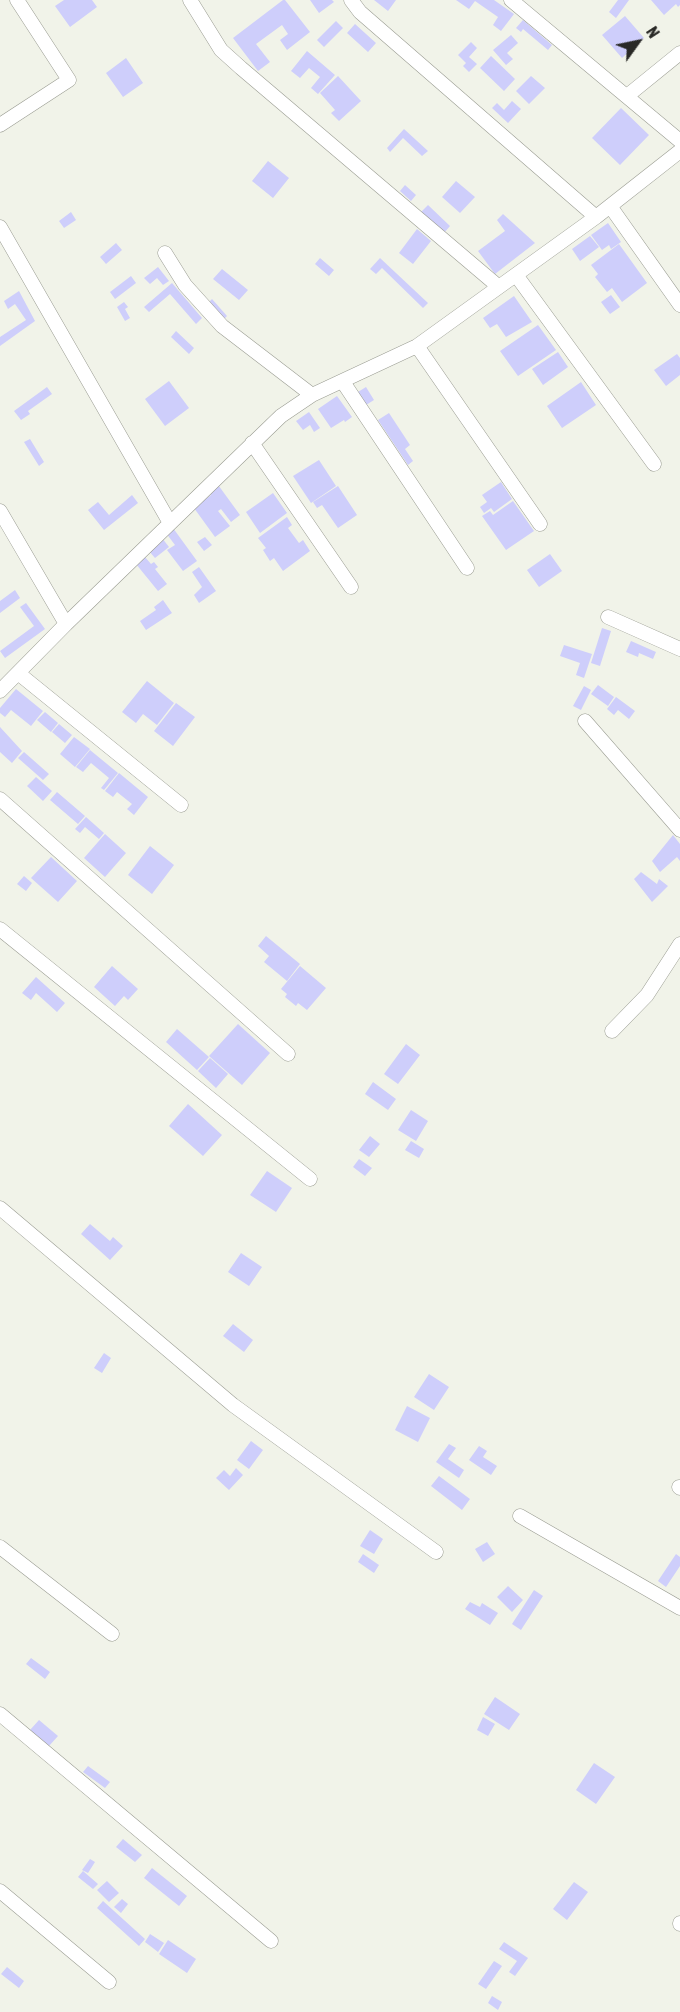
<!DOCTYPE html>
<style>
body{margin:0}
#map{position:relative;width:680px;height:2012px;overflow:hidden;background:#f1f3e9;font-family:"Asap Condensed",sans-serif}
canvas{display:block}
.north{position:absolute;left:608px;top:12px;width:60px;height:60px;-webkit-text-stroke:4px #f1f3e9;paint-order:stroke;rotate:57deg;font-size:16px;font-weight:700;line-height:24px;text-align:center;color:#292926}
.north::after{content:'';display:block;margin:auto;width:21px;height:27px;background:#292926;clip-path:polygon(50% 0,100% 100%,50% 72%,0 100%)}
</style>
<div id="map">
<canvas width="680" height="2012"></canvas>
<div class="north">N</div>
</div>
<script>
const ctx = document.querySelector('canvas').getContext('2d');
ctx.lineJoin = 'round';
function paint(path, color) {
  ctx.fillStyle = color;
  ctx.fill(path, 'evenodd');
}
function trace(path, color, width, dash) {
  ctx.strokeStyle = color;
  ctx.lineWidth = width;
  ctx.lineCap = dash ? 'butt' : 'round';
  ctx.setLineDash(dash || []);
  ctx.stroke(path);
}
paint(new Path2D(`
 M64,0H92L97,7L70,27L55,6Z
 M283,0H285L310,32L287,50L280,40L288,34L282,25L256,44L270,62L258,71L233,38Z
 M310,0H332L334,2L319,13Z
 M374,0H396L388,11Z
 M456,0H494L514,14L501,31L493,25L498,17L475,1L469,9Z
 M618,0H629L616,18L609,12Z
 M651,0H680V5L678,7L676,4L664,15Z
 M625,16L644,38L622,58L602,35Z
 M523,20L552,45L548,50L523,29L521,32L516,28Z
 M336,21L343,28L324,47L317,40Z
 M355,24L376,43L368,52L347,33Z
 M511,35L518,43L507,53L513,59L506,65L493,50Z
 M471,42L477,48L469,57L477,64L469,72L463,66L466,63L458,55Z
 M307,51L335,75L318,94L311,88L320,77L309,68L300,78L291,71Z
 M491,56L515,79L504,91L480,68Z
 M126,58L143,83L123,97L106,73Z
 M338,76L361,101L339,121L331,113L335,110L320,93Z
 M531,76L545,88L529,104L516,91Z
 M512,101L521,109L508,123L492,108L497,103L504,110Z
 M621,108L649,135L620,165L592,138Z
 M404,129L428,151L422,156L403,138L390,152L387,148Z
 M268,161L289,178L273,198L252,181Z
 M456,181L475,197L460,213L442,197Z
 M405,185L416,195L411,201L400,191Z
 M428,205L450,226L444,233L421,212Z
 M71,212L76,220L64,228L59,221Z
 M503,214L535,243L495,274L478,251L505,231L497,220Z
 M608,223L621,242L611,249L609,245L602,250L591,235Z
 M417,229L431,241L413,264L399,253Z
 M590,236L599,247L580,261L572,249Z
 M116,243L122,250L106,264L100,257Z
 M619,244L647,283L622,302L612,288L607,292L595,277L598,274L591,265Z
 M320,258L334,270L329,276L315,264Z
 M380,258L428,303L423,308L382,268L376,274L370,269Z
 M158,267L169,281L163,285L157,278L150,284L144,278Z
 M222,269L248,290L239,300L213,279Z
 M131,276L136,283L115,299L110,292Z
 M172,283L202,318L196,324L170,294L149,312L144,307Z
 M19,291L35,321L0,346V337L26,320L15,304L8,309L4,301Z
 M611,295L620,307L610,314L601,302Z
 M514,296L532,322L506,337L497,324L490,328L483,318Z
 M212,299L227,316L222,321L207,304Z
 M124,302L128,307L125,309L130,318L125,321L117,307Z
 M538,325L556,350L518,376L500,351Z
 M176,331L194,348L189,354L171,337Z
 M558,352L568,367L543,385L532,369Z
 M677,354L680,358V375L666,386L654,370Z
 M169,381L189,408L165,426L145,399Z
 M581,382L596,405L562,428L547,406Z
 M47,387L52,394L28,411L30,414L21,420L14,411Z
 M366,387L374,400L366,405L358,392Z
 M337,396L352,417L345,422L344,420L331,428L318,409Z
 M309,412L320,428L314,432L310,425L303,430L296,421Z
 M389,413L410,445L405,449L413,461L408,465L378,420Z
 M30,439L44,462L39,466L24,442Z
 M319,460L336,486L311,503L293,476Z
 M216,482L240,515L231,522L221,509L218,511L230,526L215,537L194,508L211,495L206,489Z
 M501,482L512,499L494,512L491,508L484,513L480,507L487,502L482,495Z
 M338,486L357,515L338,528L322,505L317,508L313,502Z
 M273,493L287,513L260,533L246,512Z
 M132,495L138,503L104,530L88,510L98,502L109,515Z
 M513,501L534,531L506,550L482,516L490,511L493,515Z
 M287,517L292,525L288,528L299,543L303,540L310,551L283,571L274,558L270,561L263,550L266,548L258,538Z
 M173,528L197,561L183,571L167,550L175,545L166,533Z
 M205,537L212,545L204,551L197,542Z
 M162,538L169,547L155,558L148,550Z
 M550,554L562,571L539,587L527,570Z
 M145,557L151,564L154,562L158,567L155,569L167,584L158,591L136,564Z
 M199,567L216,591L199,603L194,595L202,587L192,572Z
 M15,590L20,598L0,613V601Z
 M163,600L172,613L146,630L140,621L156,610L154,607Z
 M26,603L45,629L5,658L0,651L34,626L20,607Z
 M602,628L611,631L600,666L591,663Z
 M631,641L656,652L653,659L639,653L638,657L626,652Z
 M564,645L592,654L584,678L576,675L580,663L560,656Z
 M147,681L174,703L157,725L143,714L136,723L122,712Z
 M598,685L614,697L608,706L591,694Z
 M584,686L591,690L581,710L573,706Z
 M16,689L43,711L31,726L11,710L5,717L0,713V708Z
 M616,697L635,711L629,719L618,710L614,715L607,709Z
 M176,703L195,717L173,746L154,731Z
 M45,712L58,723L51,732L37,720Z
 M59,724L72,735L65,743L52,732Z
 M0,727L22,751L12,763L0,752Z
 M74,737L90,749L75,767L60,754Z
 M90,750L118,773L104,790L101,788L109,778L91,763L83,772L76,767Z
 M24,752L49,774L43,780L18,758Z
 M119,773L148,797L134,815L127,809L132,804L117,792L113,797L105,791Z
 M36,777L52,791L43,801L27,786Z
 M57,792L85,816L78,824L50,800Z
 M86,817L104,833L99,839L85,827L80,833L75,829Z
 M105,834L126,853L105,877L84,858Z
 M673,835L680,844V861L677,857L660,872L652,861Z
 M150,846L174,865L152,894L128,875Z
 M51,857L77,881L58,902L31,878Z
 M641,872L657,884L659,879L668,886L652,902L634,879Z
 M24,876L32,883L26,891L17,884Z
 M266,936L300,964L287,981L264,962L269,956L258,946Z
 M112,966L138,989L128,1000L124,996L115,1006L94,987Z
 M300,966L326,988L307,1010L298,1003L296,1006L285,997L287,994L281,989Z
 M36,977L65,1003L57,1012L36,993L31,1000L22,993Z
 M238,1024L270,1053L242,1085L209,1056Z
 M177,1029L209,1057L197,1070L166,1042Z
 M406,1044L420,1055L398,1084L384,1074Z
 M210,1058L228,1074L216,1088L198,1071Z
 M373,1082L396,1099L388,1110L365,1094Z
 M188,1104L222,1135L203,1156L169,1126Z
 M411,1110L428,1121L416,1141L398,1130Z
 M370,1136L380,1144L369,1157L359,1150Z
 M411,1141L424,1149L419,1158L405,1150Z
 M359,1159L372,1168L365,1176L353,1167Z
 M267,1171L292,1188L276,1212L250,1195Z
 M90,1224L110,1241L113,1237L123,1246L110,1260L81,1234Z
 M241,1253L262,1267L249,1286L228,1272Z
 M233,1324L253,1340L244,1352L223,1336Z
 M104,1353L111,1358L102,1373L94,1368Z
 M429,1374L449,1387L434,1410L414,1397Z
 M407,1406L430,1418L418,1442L395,1430Z
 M251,1441L263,1450L249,1469L237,1460Z
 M449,1444L456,1448L448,1459L464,1470L459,1478L436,1462Z
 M479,1446L487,1451L483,1457L497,1466L491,1475L469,1460Z
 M236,1468L243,1475L229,1490L216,1478L224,1470L230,1476Z
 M439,1476L470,1499L462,1510L431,1486Z
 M370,1530L383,1539L374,1554L360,1546Z
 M487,1542L495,1554L483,1562L475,1549Z
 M363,1554L379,1565L374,1573L358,1562Z
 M676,1554L680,1557V1566L666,1587L658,1581Z
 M508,1586L523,1600L512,1612L497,1597Z
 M534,1590L543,1596L521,1630L512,1624Z
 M470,1602L480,1607L482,1603L498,1613L490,1625L465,1609Z
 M31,1658L50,1672L45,1679L26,1664Z
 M495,1697L520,1714L509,1730L484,1714Z
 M483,1717L495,1724L488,1736L477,1730Z
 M39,1720L58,1736L49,1746L30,1730Z
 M594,1763L615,1777L596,1804L576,1790Z
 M88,1766L110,1782L105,1788L83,1772Z
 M123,1839L142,1855L135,1862L116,1847Z
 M90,1859L95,1862L88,1873L82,1870Z
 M152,1868L187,1896L179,1906L144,1878Z
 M83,1871L98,1884L93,1889L78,1877Z
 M107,1881L119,1893L109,1902L97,1890Z
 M574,1882L588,1892L567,1920L553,1909Z
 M122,1899L128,1904L121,1913L114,1907Z
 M103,1901L145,1939L139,1946L97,1908Z
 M150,1934L164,1943L158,1952L145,1942Z
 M168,1940L196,1959L187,1973L159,1954Z
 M504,1942L528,1958L515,1976L509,1972L517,1961L499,1949Z
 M494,1961L502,1966L486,1989L478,1984Z
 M7,1967L24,1981L19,1988L1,1974Z
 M492,1996L502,2002L498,2010L488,2003Z`), '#cecefb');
const minor = new Path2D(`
 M190,0L221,50L241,68L499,287
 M351,0L360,12L596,217
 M511,0L680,141
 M627,96L680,53
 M0,125L69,80L17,0
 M610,206L680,305
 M0,227L170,523
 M165,253L185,285L222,326L312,395
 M516,275L654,464
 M417,346L540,524
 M343,382L467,568
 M252,443L351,587
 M0,511L66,624
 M608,617L680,649
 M18,673L181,805
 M0,691L66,624L281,416L312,395L417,346L596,217L680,151
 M585,721L680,830
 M0,799L288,1054
 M0,929L310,1179
 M612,1031L647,995L680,944
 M0,1208L233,1405L436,1552
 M679,1487L680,1488
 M520,1516L680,1608
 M0,1547L112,1634
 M0,1714L271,1941
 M0,1891L109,1982
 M680,1923V1924`);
trace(minor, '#9a9c92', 15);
trace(minor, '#fff', 14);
</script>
